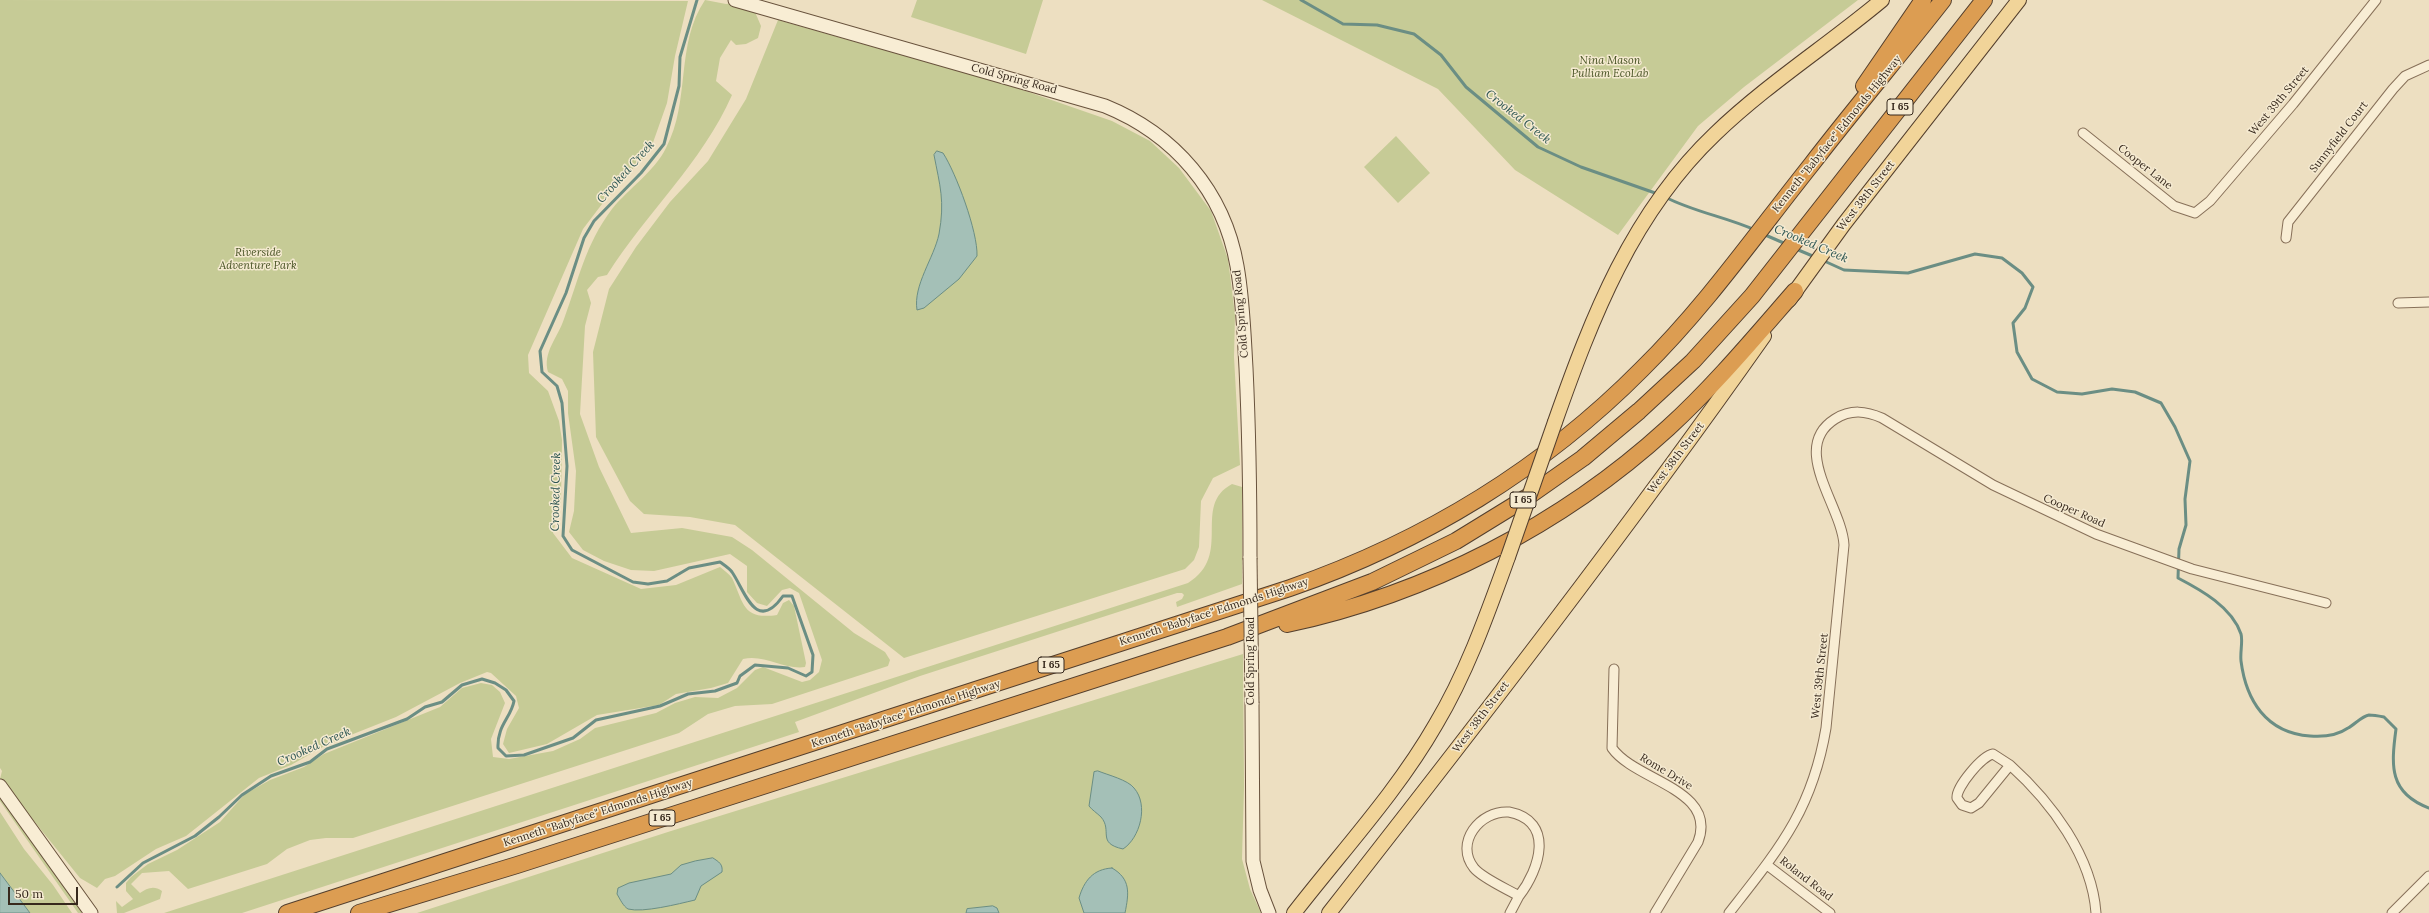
<!DOCTYPE html>
<style>
body{margin:0}
#map{position:relative;width:2429px;height:913px;overflow:hidden;background:#eddfc1;font-family:Lora,serif}
canvas{display:block}
.scale{position:absolute;left:8px;top:887px;width:70px;height:18px;box-sizing:border-box;border:2px solid #37291d;border-top:0;padding-left:5px;font-size:12px;line-height:14px;white-space:nowrap;color:#37291d;-webkit-text-stroke:3px #f5ead1;paint-order:stroke}
</style>
<div id="map">
<canvas width="2429" height="913"></canvas>
<div class="scale">50 m</div>
</div>
<script>
const ctx = document.querySelector('canvas').getContext('2d');
ctx.lineJoin = 'round';
function paint(path, color) {
  ctx.fillStyle = color;
  ctx.fill(path, 'evenodd');
}
function trace(path, color, width, dash) {
  ctx.strokeStyle = color;
  ctx.lineWidth = width;
  ctx.lineCap = dash ? 'butt' : 'round';
  ctx.setLineDash(dash || []);
  ctx.stroke(path);
}
function drawText(font, color, halo, rows, align = 'center') {
  ctx.font = font + ' Lora,serif';
  ctx.lineWidth = 3;
  ctx.setLineDash([]);
  ctx.textBaseline = 'middle';
  ctx.strokeStyle = halo;
  ctx.fillStyle = color;
  for (const [text, x, y, turn = 0] of rows) {
    ctx.save();
    ctx.translate(x, y);
    ctx.rotate((+turn || 0) * Math.PI / 180);
    ctx.textAlign = isNaN(turn) ? turn : align;
    if (halo) ctx.strokeText(text, 0, 0);
    ctx.fillText(text, 0, 0);
    ctx.restore();
  }
}
paint(new Path2D(`
 M0,0L688,1L675,56L667,103L650,151L615,187L583,229L528,355L529,373L548,391L559,421L562,440L561,501L553,533L572,558L641,589L676,585L720,567C724,570 729,574 732,578C744,603 742,620 777,615L783,603L789,600L794,606L806,663L805,667C784,670 765,654 743,659L728,683L711,688L676,694L659,705L597,715L547,744L509,753L503,744L507,729L519,708L516,696L491,673L487,672L460,683L396,717L328,744L291,765L259,778L186,836L156,849L115,876L105,879L97,888L80,878L0,779L2,771L0,768Z
 M705,0L726,4L734,3L755,12L761,26L758,38L746,44L736,45L731,40L720,58L716,81L732,95C702,163 646,213 607,275L598,277L587,290L591,303L585,326L580,414L599,467L631,533L682,528L732,537L752,550L854,633L885,652L890,660L888,666L772,704L735,706L708,714L679,733L353,838H326L310,840L287,849L267,864L188,889L169,871L142,873L131,884L140,893C147,888 154,885 162,891L160,899L124,913H117L116,901L122,907L133,899L126,891V883L131,877L148,864L177,850L220,822L245,794L270,780L304,767L324,754L440,707L462,688L481,683L492,685L500,692L505,703L491,739L493,757L509,759L553,751L580,739L595,728L656,713L675,703L695,697L718,698L737,688L755,670L763,667L802,682L810,680L819,672L822,660L799,593L790,588L782,590L767,606L757,603L747,592V566L730,554L654,571L631,570L604,561L583,550L569,532L574,511L576,471L568,413V391L562,379L548,372C542,353 558,337 564,319C579,279 585,245 612,209C629,188 654,172 666,148C691,101 675,44 705,0Z
 M917,0H1043L1026,54L911,17Z
 M1262,0H1858L1744,87L1698,126L1618,235L1515,170L1438,89Z
 M778,20L1014,87L1112,121L1150,141L1179,168L1211,211L1228,259L1235,315L1234,357L1240,465L1213,478L1201,501L1199,547L1194,560L1185,569L904,658L735,525L690,517L644,514L630,501L596,437L593,352L609,289L636,247L670,202L708,161L746,99Z
 M1396,136L1430,173L1398,203L1364,167Z
 M1232,484L1242,487V584L1177,607L1176,602L1182,599L1184,595L1182,593H1177L920,676L795,722L799,732L242,913H164L1188,583C1234,555 1191,506 1232,484Z
 M1243,654L1244,787L1242,859L1250,889L1261,913H417L671,831Z
 M0,796L81,910V913H78L0,801Z
 M0,812L24,849L53,885L72,913H30L0,873Z`), '#c6cb96');
const water = new Path2D(`
 M937,151L943,153C956,173 978,232 977,256L959,279L924,308L917,310C913,285 934,258 939,234C945,201 940,186 934,155Z
 M1098,771C1108,775 1128,780 1134,788C1149,805 1140,838 1123,849C1096,843 1113,831 1101,817C1097,813 1092,810 1089,806L1094,772Z
 M713,858C719,862 723,864 722,872L701,886L695,900C678,904 643,913 628,909C623,906 620,899 617,894L618,888L629,883L671,874L681,865L695,861Z
 M1112,868C1131,879 1129,893 1125,913H1084L1079,898C1084,881 1093,869 1112,868Z
 M0,873L30,913H0Z
 M993,906L997,908L999,913H966L967,909Z`);
paint(water, '#a4c0b7');
trace(water, '#6b8e84', 1);
trace(new Path2D(`
 M1301,0L1343,24L1377,25L1414,34L1441,55L1466,87L1538,147L1581,167L1658,194
 M1665,197C1694,212 1726,217 1755,230
 M1763,234L1786,244
 M1796,249L1815,257
 M1822,260L1844,270L1908,273L1975,254L2002,258L2022,273L2033,287L2025,308L2013,323L2017,352L2032,379L2057,392L2082,394L2112,389L2135,392L2161,403L2175,427L2190,461L2185,499L2186,525L2179,549L2178,578C2201,590 2232,607 2241,634C2243,641 2240,652 2241,661C2246,700 2266,733 2310,736C2323,737 2338,735 2348,728C2354,725 2362,716 2369,715C2374,715 2379,716 2384,717L2396,729C2391,766 2389,793 2429,808
 M117,887L143,863L195,836L219,817L242,795L271,776L310,762L327,749L407,719L425,707L442,702L462,685L482,679L495,683L506,690L514,701C511,718 497,725 498,748L506,756L524,755L573,738L596,720L660,706L688,694L715,691L737,683L740,676L755,665L788,668L806,676L812,672L813,655L792,596H783C756,634 745,591 732,572C729,568 724,565 720,562L689,568L667,581L648,584L633,582L572,550L563,536L567,466L562,403L557,386L542,372L540,351L566,293L584,238L594,221L641,173L664,144L679,86L680,57L697,0`), '#6b8e84', 3);
const street = new Path2D(`
 M2083,133L2174,206L2195,213L2210,201L2293,104L2376,0
 M2286,238L2288,222L2393,89L2405,76L2429,65
 M2398,303L2429,302
 M1614,669L1612,748C1635,781 1718,789 1698,842L1655,913
 M1993,754L2010,765L1979,803L1971,808L1962,805L1957,798C1956,787 1982,756 1993,754Z
 M2010,765C2051,802 2092,856 2096,913
 M1509,812C1555,821 1540,869 1519,896C1507,889 1482,878 1474,868C1454,843 1480,810 1509,812Z
 M1767,865L1830,913
 M1510,913L1519,896
 M1729,913C1779,849 1812,811 1826,728L1844,545C1842,506 1789,448 1835,419C1851,409 1866,411 1882,418L1993,485L2096,534L2192,569L2326,603
 M2392,913L2429,876`);
const secondary = new Path2D(`
 M735,0L1105,106C1174,134 1224,191 1237,266C1243,299 1244,334 1246,368C1249,431 1250,495 1250,558
 M1252,703L1253,861L1260,890L1269,913
 M0,786L91,913`);
const primary = new Path2D(`
 M1789,300L1844,224L2019,0
 M1555,422C1592,317 1632,213 1715,134C1767,84 1827,46 1882,0
 M1294,913C1342,851 1397,792 1436,724C1467,672 1487,615 1508,557
 M1329,913C1477,724 1625,533 1764,336`);
const highway = new Path2D(`
 M1864,86L1923,0
 M1287,624C1427,594 1562,525 1668,428C1714,386 1754,338 1795,291
 M287,913L1290,588C1422,542 1543,469 1642,369C1705,307 1756,234 1811,165C1854,109 1900,55 1943,0
 M359,913L517,865L1227,637L1372,582L1456,541L1526,498L1583,458L1639,411L1693,361L1752,296L1984,0`);
trace(street, '#877059', 11);
trace(secondary, '#68523c', 15);
trace(primary, '#543f2d', 16);
trace(highway, '#543f2d', 18);
trace(street, '#f8edd4', 9);
trace(secondary, '#f8edd4', 13);
trace(primary, '#f1d499', 14);
trace(highway, '#dc9d52', 16);
const secondaryBridge = new Path2D(`
 M1250,558L1252,703`);
const primaryBridge = new Path2D(`
 M1508,557L1555,422`);
trace(secondaryBridge, '#68523c', 15, []);
trace(primaryBridge, '#543f2d', 16, []);
trace(secondaryBridge, '#f8edd4', 13);
trace(primaryBridge, '#f1d499', 14);
for (const [x, y, w] of [
 [1900,107,26],
 [1523,500,26],
 [1051,665,26],
 [662,818,26]
]) {
  const box = new Path2D();
  box.roundRect(x - w / 2, y - 8, w, 16, 3);
  ctx.fillStyle = '#f5ead1';
  ctx.fill(box);
  trace(box, '#37291d', 1);
}
drawText('bold 10px', '#37291d', null, [
 ["I 65",1900,107],
 ["I 65",1523,500],
 ["I 65",1051,665],
 ["I 65",662,818]
]);
drawText('italic 11px', '#485324', '#f5ead1', [
 ["Nina Mason",1610,61],
 ["Pulliam EcoLab",1610,74],
 ["Riverside",258,253],
 ["Adventure Park",258,266]
]);
drawText('11px', '#37291d', '#f5ead1', [
 ["Cold Spring Road",1014,79,15],
 ["West 39th Street",2279,101,-50],
 ["Kenneth \"Babyface\" Edmonds Highway",1837,134,-51],
 ["Sunnyfield Court",2339,137,-52],
 ["Cooper Lane",2145,167,38],
 ["West 38th Street",1866,196,-52],
 ["Cold Spring Road",1241,314,-95],
 ["West 38th Street",1676,458,-53],
 ["Cooper Road",2074,511,24],
 ["Kenneth \"Babyface\" Edmonds Highway",1214,612,-18],
 ["Cold Spring Road",1251,661,-90],
 ["West 39th Street",1820,676,-84],
 ["Kenneth \"Babyface\" Edmonds Highway",906,714,-18],
 ["West 38th Street",1481,717,-53],
 ["Rome Drive",1666,772,31],
 ["Kenneth \"Babyface\" Edmonds Highway",598,813,-18],
 ["Roland Road",1806,879,38]
]);
drawText('italic 12px', '#2d5653', '#f5ead1', [
 ["Crooked Creek",1518,117,38],
 ["Crooked Creek",626,172,-48],
 ["Crooked Creek",1811,244,23],
 ["Crooked Creek",556,492,-89],
 ["Crooked Creek",314,747,-24]
]);
</script>
